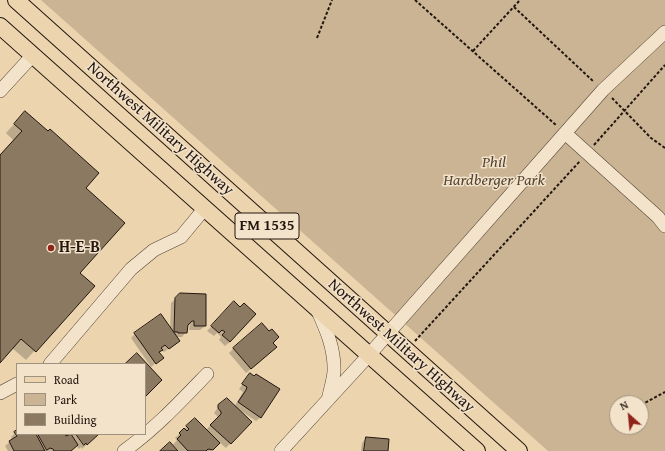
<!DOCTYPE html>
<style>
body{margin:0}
#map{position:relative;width:665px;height:451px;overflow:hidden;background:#ecd4af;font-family:"Gentium Book Plus",serif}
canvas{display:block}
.legend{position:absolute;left:16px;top:363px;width:130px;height:72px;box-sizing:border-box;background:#f3e3cb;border:1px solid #9f917f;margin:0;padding:5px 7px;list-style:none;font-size:12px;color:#22160e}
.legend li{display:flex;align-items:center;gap:8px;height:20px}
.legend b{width:20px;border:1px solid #9f917f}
.north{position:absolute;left:609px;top:395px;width:40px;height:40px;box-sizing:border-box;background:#f3e3cb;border:1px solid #9f917f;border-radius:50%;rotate:333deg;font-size:11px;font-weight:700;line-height:16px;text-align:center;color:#22160e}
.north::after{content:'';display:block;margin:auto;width:14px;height:18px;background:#8f2418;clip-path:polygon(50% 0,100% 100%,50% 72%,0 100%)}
</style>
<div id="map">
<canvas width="665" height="451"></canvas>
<ul class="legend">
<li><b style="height:5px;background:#ecd4af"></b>Road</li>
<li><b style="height:11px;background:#cab494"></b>Park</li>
<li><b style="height:11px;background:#8b7962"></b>Building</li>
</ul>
<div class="north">N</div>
</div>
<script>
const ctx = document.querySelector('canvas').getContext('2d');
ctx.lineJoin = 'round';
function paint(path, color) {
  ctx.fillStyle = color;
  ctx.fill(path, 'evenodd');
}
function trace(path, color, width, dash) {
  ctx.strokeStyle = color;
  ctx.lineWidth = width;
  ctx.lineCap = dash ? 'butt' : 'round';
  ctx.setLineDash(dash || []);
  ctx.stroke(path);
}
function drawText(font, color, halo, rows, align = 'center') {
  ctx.font = font + ' "Gentium Book Plus",serif';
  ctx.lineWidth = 3;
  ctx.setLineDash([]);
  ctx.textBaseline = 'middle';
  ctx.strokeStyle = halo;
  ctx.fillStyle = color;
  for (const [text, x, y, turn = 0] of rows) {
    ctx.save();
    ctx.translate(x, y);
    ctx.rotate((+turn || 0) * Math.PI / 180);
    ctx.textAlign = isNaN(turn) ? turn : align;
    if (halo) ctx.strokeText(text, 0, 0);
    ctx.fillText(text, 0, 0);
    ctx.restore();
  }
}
paint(new Path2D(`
 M41,0H665V451H548ZM617,403H641V427H617Z`), '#cab494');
paint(new Path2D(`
 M25,112L85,188L79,273L94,286L26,360L12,348L0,361V155L13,140L6,133Z
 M181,294L205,326L200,330H189L190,325H187L186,332L182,337H176L174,345L164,352L161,350L159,353L162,358L151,367L131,338L135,334L170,330L171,303Z
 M230,307V342L225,346L219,340L221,337L217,333L214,336L207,331Z
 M272,343L271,352L246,373L229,353L234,348Z
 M250,374L261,417L256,421L241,411L251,422L226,448L219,442L211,451H179L173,445L172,446L176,451H162L172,446L177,440L175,438L195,419L206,430L218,417L214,413L219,406L234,407L243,392L239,389Z
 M17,431V434H64L66,437L70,435L69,434H98L82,449L81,447L79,449L76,445L70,451H8L5,446L12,440L11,437Z
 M366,438L387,451H361L362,443Z`), '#0003');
const building = new Path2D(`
 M25,111L48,131L50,129L99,173L86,188L125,223L80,273L95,286L36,352L21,339L0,363V155L22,131L14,124Z
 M180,293L206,294V326H194V321H192L188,325L187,333H178V332H174L175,298Z
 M234,301L240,307L244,303L256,314L230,342L222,335L225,332L222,330L219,333L211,326Z
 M161,314L180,341L169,349L165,345L161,348L163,350L159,352L164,358L156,364L134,333Z
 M262,323L269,331L272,329L279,337L273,343L277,347L251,369L233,348Z
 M137,353L162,380L145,397V364H125Z
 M250,373L254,376L256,374L280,389L261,418L238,402L246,390L247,387L242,384Z
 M227,398L252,422L231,444L210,425L221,414V412L218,408V405Z
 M195,418L220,443L213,450L208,449L206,451H188L177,439L181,435L179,433L184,428L187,431L189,429L186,426Z
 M17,430V434H36L45,451H14L9,441L17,436L14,432Z
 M38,434H65L66,436L71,434L78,445L71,451H54L53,449L50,448L47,450Z
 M76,434H99L87,445L86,443L84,445Z
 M366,437L389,439L388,451H364Z
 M170,442L178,451H160Z`);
paint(building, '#8b7962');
trace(building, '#22160e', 1);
const minor = new Path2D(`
 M0,91L33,55
 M565,133L658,217L665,226
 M317,309C326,329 335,349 334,372C333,381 330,391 328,400
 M50,364L131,269L154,250L181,237L205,208
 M0,393L17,384
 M124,451C155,429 181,401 207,374
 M281,451L369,355L603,90L665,32`);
const major = new Path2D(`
 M16,0L519,451
 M0,26L477,451`);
trace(minor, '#544636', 14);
trace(major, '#22160e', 18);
trace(new Path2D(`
 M415,0L556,125
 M514,7L594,82
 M317,38L332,0
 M473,51L520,0
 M612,98L651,138L665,148
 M594,145L665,65
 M415,341L580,161
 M641,405L665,392`), '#22160e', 2, [3, 2]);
trace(minor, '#f3e3cb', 13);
trace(major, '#ecd4af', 16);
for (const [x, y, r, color] of [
 [51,248,4,"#8f2418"]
]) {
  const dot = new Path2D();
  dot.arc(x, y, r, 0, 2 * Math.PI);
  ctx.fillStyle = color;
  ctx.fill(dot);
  trace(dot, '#f3e3cb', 1.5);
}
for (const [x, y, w] of [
 [267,226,64]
]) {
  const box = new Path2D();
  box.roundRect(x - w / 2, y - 13, w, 26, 3);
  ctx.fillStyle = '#f3e3cb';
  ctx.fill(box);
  trace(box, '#22160e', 1);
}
drawText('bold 15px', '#22160e', null, [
 ["FM 1535",267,226]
]);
drawText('16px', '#22160e', '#f3e3cb', [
 ["Northwest Military Highway",160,129,42],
 ["Northwest Military Highway",401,346,42]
]);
drawText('italic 16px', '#544536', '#f3e3cb', [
 ["Phil",494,163],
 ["Hardberger Park",494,181]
]);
drawText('bold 16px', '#22160e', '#f3e3cb', [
 ["H-E-B",59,248]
], 'left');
</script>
